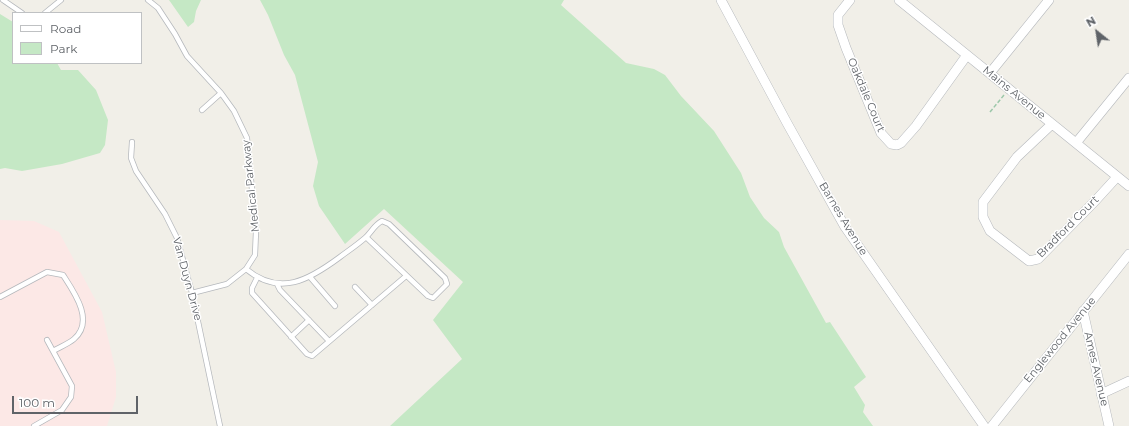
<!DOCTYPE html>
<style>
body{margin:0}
#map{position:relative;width:1129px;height:426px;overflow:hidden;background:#f1efe8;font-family:Montserrat,sans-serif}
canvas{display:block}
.legend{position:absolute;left:12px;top:12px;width:130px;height:52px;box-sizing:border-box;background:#fff;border:1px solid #bfc1c3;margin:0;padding:5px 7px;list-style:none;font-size:12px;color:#5f6368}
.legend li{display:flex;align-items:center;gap:8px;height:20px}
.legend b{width:20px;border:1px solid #bfc1c3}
.north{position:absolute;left:1077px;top:12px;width:40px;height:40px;-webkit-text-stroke:3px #fff;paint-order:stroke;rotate:330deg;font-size:11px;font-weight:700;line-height:16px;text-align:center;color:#5f6368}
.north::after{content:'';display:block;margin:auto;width:14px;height:18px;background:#5f6368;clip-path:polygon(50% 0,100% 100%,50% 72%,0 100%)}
.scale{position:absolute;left:12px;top:396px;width:126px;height:18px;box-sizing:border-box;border:2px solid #5f6368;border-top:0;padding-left:5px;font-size:12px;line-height:14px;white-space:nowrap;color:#5f6368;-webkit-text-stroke:3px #fff;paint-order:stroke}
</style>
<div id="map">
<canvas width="1129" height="426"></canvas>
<ul class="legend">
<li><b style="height:5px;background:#fff"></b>Road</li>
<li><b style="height:11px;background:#c5e8c5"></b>Park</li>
</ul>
<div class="north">N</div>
<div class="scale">100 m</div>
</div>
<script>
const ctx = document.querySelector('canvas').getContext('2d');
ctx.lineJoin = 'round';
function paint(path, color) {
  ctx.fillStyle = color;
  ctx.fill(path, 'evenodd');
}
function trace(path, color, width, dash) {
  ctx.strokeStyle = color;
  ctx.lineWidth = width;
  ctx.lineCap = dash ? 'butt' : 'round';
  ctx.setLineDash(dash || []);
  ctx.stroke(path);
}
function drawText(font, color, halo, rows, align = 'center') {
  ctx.font = font + ' Montserrat,sans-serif';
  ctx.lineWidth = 3;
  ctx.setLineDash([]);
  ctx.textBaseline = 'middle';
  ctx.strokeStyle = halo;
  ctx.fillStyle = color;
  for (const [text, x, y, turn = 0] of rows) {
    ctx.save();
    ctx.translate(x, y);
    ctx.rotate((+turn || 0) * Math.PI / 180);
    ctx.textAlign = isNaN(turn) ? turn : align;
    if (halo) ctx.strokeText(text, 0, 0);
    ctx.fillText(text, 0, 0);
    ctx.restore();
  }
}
paint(new Path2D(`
 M0,220L34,221L59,232L102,312L116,372V397L107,426H0Z`), '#fce8e6');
paint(new Path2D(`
 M169,0H201L196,11L194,22L188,27Z
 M260,0H564L561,5L626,63L654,69L665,75L681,96L714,131L741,173L750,197L764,218L779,232L784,247L826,323L830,322L866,377L854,387L865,405L863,412L873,426H390L462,359L433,320L463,282L384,209L345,244L319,206L313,186L318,162L295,75L284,55L268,15Z
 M0,14L13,22V63H57L61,70H78L96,90L108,120L105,145L100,153L62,164L22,171L5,168L0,169Z`), '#c5e8c5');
const service = new Path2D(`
 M3,0L22,13
 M148,0L158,8L175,34L187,56L221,93L234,111L247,138L256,231L255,255L246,269L227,284L192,293
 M45,13L61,0
 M202,110L221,93
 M132,142L131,158L136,171L165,214L177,238L192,293L220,426
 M246,269C280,297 309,280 340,257C348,251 357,245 365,238C371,233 374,225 382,221L389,224L445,278L447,284L433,298L428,296L366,237
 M310,277L335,306
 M257,278L252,288V293L307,354L312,356L406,276
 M277,284L280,290L329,341
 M355,287L372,305
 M0,297L47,272L63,275C74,292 95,321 74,339C68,344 60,347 53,351
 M291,337L309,320
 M34,426L62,410L71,397L72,386L47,340`);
const minor = new Path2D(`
 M721,0L787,123L845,227L984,426
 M850,0L838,15V25L846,48L881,133L891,144L897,145L901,143L916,126L967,55
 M899,0L1129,186
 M990,73L1049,0
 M1052,124L1017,157L983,202V217L990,231L1029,261L1038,259L1096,200L1117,177
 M1076,143L1129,78
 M1083,311L1109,426
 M1101,394L1129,381
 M992,426L1129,254`);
trace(service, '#b5b8bc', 6);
trace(minor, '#b5b8bc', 10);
trace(new Path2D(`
 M990,112L1004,95`), '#9cc7a9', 1.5, [4, 2]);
trace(service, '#fff', 4.5);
trace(minor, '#fff', 9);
drawText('11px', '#5f6368', '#fff', [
 ["Mains Avenue",1014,93,39],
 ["Oakdale Court",866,95,67],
 ["Medical Parkway",251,186,-96],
 ["Barnes Avenue",843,219,59],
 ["Bradford Court",1068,227,-45],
 ["Van Duyn Drive",187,279,75],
 ["Englewood Avenue",1060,340,-51],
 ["Ames Avenue",1096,369,77]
]);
</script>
